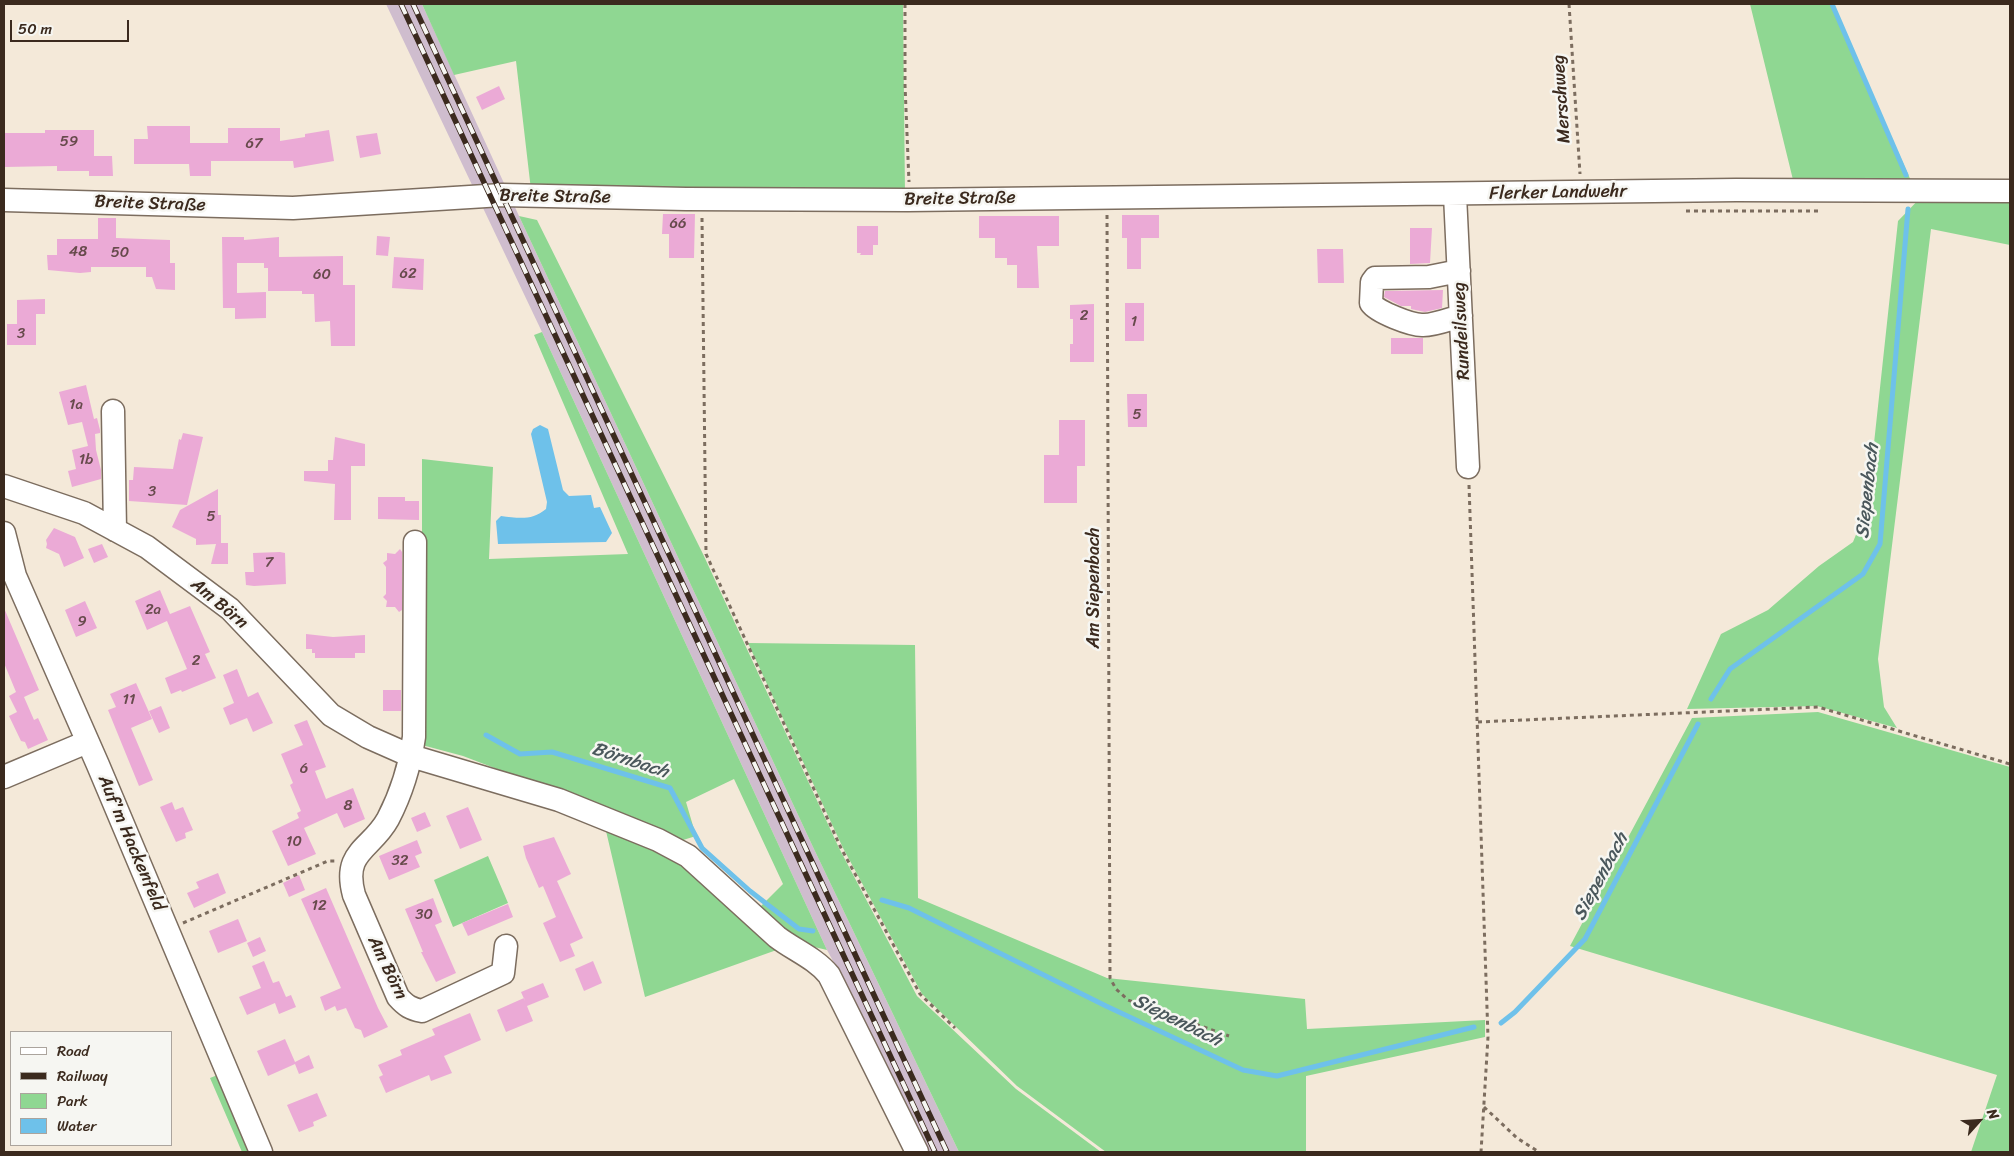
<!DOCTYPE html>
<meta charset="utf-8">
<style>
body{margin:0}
#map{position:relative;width:2014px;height:1156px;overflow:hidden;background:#f4e9d9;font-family:Sriracha,sans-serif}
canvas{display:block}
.frame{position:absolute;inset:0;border:5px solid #3b2a1e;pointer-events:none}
.legend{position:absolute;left:10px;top:1031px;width:162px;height:115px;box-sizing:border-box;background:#f6f6f2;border:1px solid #aba49d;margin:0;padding:6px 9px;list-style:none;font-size:15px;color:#3b2a1e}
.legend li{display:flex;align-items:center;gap:10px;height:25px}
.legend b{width:25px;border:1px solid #aba49d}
.north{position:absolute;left:1954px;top:1096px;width:50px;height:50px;-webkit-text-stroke:4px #f6f6f2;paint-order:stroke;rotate:64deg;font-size:14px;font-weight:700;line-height:20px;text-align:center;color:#3b2a1e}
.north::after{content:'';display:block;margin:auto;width:18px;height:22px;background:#3b2a1e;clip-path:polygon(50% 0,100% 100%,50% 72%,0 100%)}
.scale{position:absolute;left:10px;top:20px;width:119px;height:22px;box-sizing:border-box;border:2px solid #3b2a1e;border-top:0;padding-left:6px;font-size:15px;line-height:18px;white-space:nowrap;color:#3b2a1e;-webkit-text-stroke:4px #f6f6f2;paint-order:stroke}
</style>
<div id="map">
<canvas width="2014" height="1156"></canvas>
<div class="frame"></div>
<ul class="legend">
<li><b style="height:6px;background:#fff"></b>Road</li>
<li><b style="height:6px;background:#3b2a1e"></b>Railway</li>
<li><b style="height:14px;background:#8fd792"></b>Park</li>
<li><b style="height:14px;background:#6ec1ea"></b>Water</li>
</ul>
<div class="north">N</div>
<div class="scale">50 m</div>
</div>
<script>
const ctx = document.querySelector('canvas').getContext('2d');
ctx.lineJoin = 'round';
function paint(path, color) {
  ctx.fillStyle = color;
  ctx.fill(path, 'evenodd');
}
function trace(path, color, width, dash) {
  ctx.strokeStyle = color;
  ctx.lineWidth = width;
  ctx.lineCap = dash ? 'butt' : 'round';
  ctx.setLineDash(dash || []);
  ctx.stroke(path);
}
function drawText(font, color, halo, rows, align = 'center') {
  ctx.font = font + ' Sriracha,sans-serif';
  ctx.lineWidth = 5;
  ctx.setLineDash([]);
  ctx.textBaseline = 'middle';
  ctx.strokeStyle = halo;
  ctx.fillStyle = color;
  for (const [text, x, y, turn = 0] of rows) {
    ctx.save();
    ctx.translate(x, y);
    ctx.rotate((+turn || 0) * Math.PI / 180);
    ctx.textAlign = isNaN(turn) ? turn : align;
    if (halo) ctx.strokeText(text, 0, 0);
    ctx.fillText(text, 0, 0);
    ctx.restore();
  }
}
paint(new Path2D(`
 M386,4H422L519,216L813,847L959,1152H925L845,983L827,950L542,332Z`), '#cfbdce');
paint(new Path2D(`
 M422,4H903L905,194L531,190L516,61L454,75Z
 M1750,4H1832L1912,183L1795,188Z
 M1925,193L2010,195V245L1931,229L1878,659L1884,707L1897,728L1817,706L1687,709L1721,634L1768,610L1819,566L1853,542L1867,508L1898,221Z
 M519,216L537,220L703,554L839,848L917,996L1016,1089L1101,1152H959L813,847Z
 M542,332L827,950L793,942L759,908L783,884L734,779L686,802L696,836L683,840L463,756L422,745V459L493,467L489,559L628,554L534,335Z
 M748,643L915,645L918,898L1107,978L1305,999L1307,1029L1485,1020V1037L1306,1076V1152H1106L1017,1086L922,994L843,848Z
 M1818,712L2010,767V1152H1971L1997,1075L1570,946L1692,718Z
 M606,831L675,855L785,947L645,997Z
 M488,856L508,903L453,927L434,880Z
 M225,1072L257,1152H242L210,1078Z`), '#8fd792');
paint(new Path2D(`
 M540,425L548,429L549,433L563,490L569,496L591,495L594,508L600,507L612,533L606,542L498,544L496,521L501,516C518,518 532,521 546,509L547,502L531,434L533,429Z`), '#6ec1ea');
trace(new Path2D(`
 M1832,4L1906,175
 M1711,699L1730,669L1863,574L1880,544L1908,209
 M486,735L520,754L552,752L670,788L702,848L750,891L799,929L813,931
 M882,900L909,908L1106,1006L1243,1070L1277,1076L1474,1027
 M1501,1023L1515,1012L1585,939L1698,724`), '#6ec1ea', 5);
paint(new Path2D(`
 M499,86L505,99L482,110L476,97Z
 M147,126H190V143H228V128H280V141L305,137V134L329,130L334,161L294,168L293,161H211V176H190L189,164H134V139H148Z
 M45,130H94V156H112L113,176H89V171H57V166L5,167L4,133H45Z
 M377,133L381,154L360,158L356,136Z
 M663,214H695L694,258H669V234H662Z
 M1122,215H1159V238H1141V269H1127V238H1122Z
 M979,216H1059V246H1037L1039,288H1017V265H1007V258H995V238H979Z
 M98,218H116V238L170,240V263H175V290L156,289L152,277H146V267H91V272L80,273L48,270L47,255H57V239H98Z
 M857,226H878V245H873V255H860L861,253H857Z
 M1410,228H1432L1430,263L1410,264Z
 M377,236L390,237L388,256L376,255Z
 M222,237H244V240L279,237V257L343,256V285H355V346H331L330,321L315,322L314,294H302V291H268V268H264V263H237V293L266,292V318L235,319V308H223Z
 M1317,249H1343L1344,283H1318Z
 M394,257L424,259L423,290L392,288Z
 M1443,290L1442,308L1425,312L1411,309V306H1401L1384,297L1385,291Z
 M45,299V314H36V345H7V324H17V300Z
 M1125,303H1144V341H1125Z
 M1094,304V362H1070V344H1073V319H1070V305Z
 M1391,338H1423V354H1391Z
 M86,385L94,419L97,418L100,430V433L95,434L96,450L101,470V479L72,487L68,471L76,469L72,450L88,446L82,422L68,425L59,392Z
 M1127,394H1147V427H1128Z
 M1059,420H1085V466H1077V503H1044V455H1059Z
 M183,433L203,437L187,505L129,501V480H133L134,467L173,469L179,439L181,440Z
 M335,437L365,444V466H351V520H334L335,484L304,481V471H328V460H333Z
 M218,489V515H221V543H228V564H211L216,544L196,545V539L172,527L180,510Z
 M378,497H405V501H419V520L378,519Z
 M54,528L75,537L84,558L64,567L59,554L46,548L47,544L46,540Z
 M102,544L108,557L94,563L88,549Z
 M400,549L402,552V610L399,612L395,607H386L387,601L383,597L386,594V567L383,563L387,560V553L395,554Z
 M280,552L285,553L286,584L254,586L246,585L245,572H254L253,553Z
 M160,590L170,614L190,606L210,652L205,654L216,678L182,692L181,690L171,694L165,678L187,669L167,621L147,630L135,601Z
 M85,601L97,628L76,637L65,610Z
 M4,608L39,690L24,697L34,720L38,718L48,740L28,749L25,742L21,741L9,716L17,712L9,696L16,692L4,663Z
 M306,634L333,637L365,635V653H355V658H315V653H312V649H306Z
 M237,669L248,697L258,692L273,723L253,732L247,718L230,725L223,708L234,703L223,675Z
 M136,683L152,719L131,728L153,780L139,786L108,710L116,707L110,694Z
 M383,690H401V711H383Z
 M161,706L170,728L159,733L149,711Z
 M307,720L326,767L315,771L326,799L353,788L365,819L344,828L337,813L304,828L316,854L288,866L272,831L299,818L297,813L301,811L290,785L293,783L281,754L303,745L294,725Z
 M172,802L175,810L183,807L193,830L185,833L186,838L176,842L160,807Z
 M468,807L482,840L460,849L446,816Z
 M425,812L431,826L417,832L411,818Z
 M554,837L571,874L557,881L583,938L570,944L575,956L560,962L543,923L556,917L543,886L539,888L526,858L523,846Z
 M417,840L422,853L415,856L420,867L389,880L379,856Z
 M218,873L226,893L194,908L187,893L199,888L196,882Z
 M299,875L305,890L289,897L283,883Z
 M326,888L378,1008L388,1027L364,1038L361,1030L355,1028L346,1008L337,1011L335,1006L325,1011L320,997L341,988L301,899Z
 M433,898L442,922L435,925L456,973L436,982L421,952H423L405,909Z
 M508,904L513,917L468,936L462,923Z
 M238,919L247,941L218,953L209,931Z
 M260,937L266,951L253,957L247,943Z
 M264,961L273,983L279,981L286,997L291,995L296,1007L279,1014L275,1003L247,1015L239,997L261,988L252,966Z
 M593,961L602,983L584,991L575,969Z
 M543,983L549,997L527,1006L533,1021L506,1032L497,1010L524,998L525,1001L521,992Z
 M470,1013L481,1040L444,1056L452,1073L431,1081L429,1075L386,1093L379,1077L383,1075L378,1065L402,1055L400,1050L435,1035L432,1029Z
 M285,1039L295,1062L309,1055L314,1068L299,1074L295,1064L268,1076L257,1051Z
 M317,1093L327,1116L313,1122L314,1126L299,1132L287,1105Z`), '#ebaad6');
const minor = new Path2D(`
 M1455,195L1468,467
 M4,200L293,208L502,195L686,199L908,200L1736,190L2010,191
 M1459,271L1429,277L1375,278L1372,282L1371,303C1377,312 1411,325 1422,325C1432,326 1450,319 1461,316
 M113,411L115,530
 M4,486L84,513L147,547L230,609L331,715L368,737L411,756L559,800L658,840L688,856L777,937C794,950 815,958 829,975L917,1152
 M4,533L15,576L98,765L261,1152
 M415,542L414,737C410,765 401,794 388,819C371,850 342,851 354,895L398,997C406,1006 411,1009 422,1011L503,973L506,946
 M4,777L87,742`);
trace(minor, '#7c6d5f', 25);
trace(new Path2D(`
 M905,4V85L909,182
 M1569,4L1580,174
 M1686,211H1820
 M1107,215L1110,978L1116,989L1128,1000L1229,1036
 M702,218L706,554L841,848L920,994L955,1028
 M1469,485L1488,1037L1481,1152
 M1478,722L1818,707L2010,764
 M183,923L328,861H336
 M1484,1107L1517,1138L1539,1152`), '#7c6d5f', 3, [4, 4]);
trace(minor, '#fff', 22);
const rail = new Path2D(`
 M401,4L935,1152
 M413,4L947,1152`);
trace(rail, '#3b2a1e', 5.5);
trace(rail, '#f6f6f2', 4, [11]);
drawText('15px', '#674a4c', null, [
 ["59",69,142],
 ["67",254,144],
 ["66",678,224],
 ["48",78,252],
 ["50",120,253],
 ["62",408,274],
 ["60",322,275],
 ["2",1084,316],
 ["1",1134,322],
 ["3",21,334],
 ["1a",76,405],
 ["5",1137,415],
 ["1b",86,460],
 ["3",152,492],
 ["5",211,517],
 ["7",269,563],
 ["2a",153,610],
 ["9",82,622],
 ["2",196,661],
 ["11",129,700],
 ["6",304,769],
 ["8",348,806],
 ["10",294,842],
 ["32",400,861],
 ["12",319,906],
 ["30",424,915]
]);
drawText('18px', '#3b2a1e', '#f6f6f2', [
 ["Merschweg",1562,99,-94],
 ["Flerker Landwehr",1558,193,-1],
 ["Breite Straße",555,197,1],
 ["Breite Straße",960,199,-1],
 ["Breite Straße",150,204,2],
 ["Rundeilsweg",1462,331,-93],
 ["Am Siepenbach",1094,588,-90],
 ["Am Börn",219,604,40],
 ["Auf'm Hackenfeld",131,843,67],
 ["Am Börn",387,968,64]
]);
drawText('italic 19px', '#4a575b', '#f6f6f2', [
 ["Siepenbach",1868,491,-84],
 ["Börnbach",630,761,18],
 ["Siepenbach",1601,877,-62],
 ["Siepenbach",1177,1021,26]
]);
</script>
